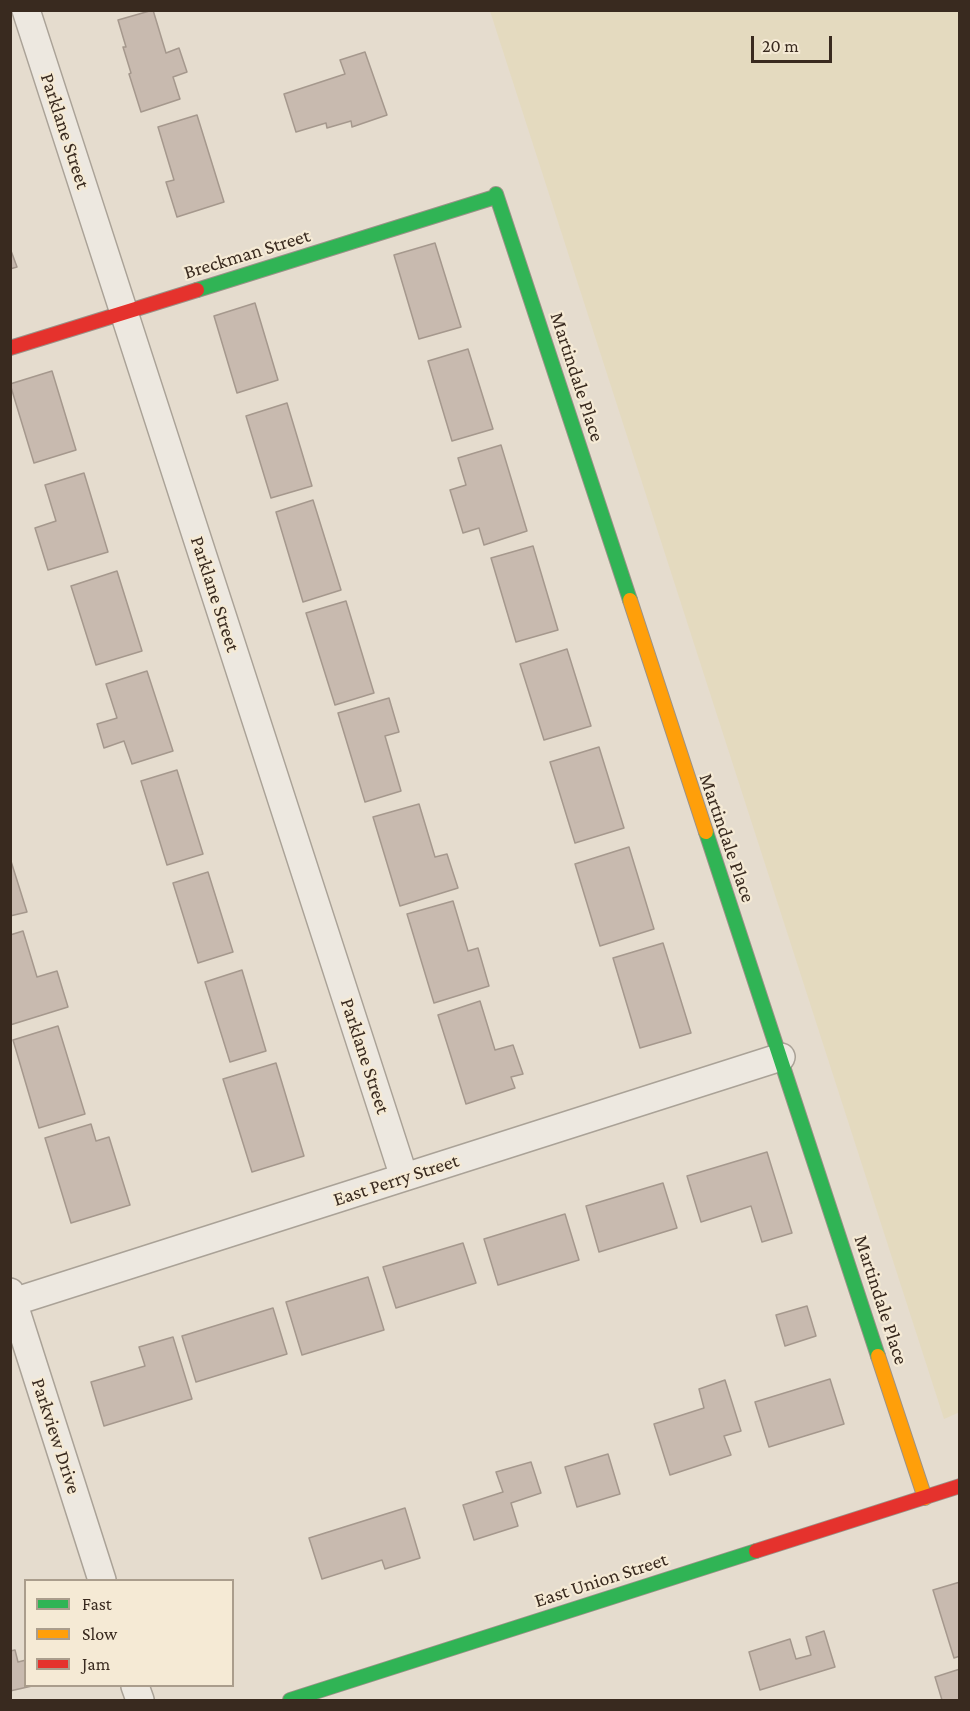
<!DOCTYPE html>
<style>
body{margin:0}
#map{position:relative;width:970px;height:1711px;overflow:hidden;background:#e5dcce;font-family:"Crimson Pro",serif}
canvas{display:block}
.frame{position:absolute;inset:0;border:12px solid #392a1f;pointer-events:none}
.legend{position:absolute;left:24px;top:1579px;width:210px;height:108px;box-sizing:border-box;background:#f5ead5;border:2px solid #aa9d8c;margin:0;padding:8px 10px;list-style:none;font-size:18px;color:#392a1f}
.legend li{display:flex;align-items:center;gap:12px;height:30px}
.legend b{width:30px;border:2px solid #aa9d8c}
.scale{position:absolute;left:751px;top:36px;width:81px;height:27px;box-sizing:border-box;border:3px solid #392a1f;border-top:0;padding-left:8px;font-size:18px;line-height:21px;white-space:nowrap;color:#392a1f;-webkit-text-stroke:4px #f5ead5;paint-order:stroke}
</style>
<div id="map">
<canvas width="970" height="1711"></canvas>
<div class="frame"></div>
<ul class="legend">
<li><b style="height:8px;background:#30b455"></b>Fast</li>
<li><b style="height:8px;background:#ff9f0a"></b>Slow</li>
<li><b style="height:8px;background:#e5322d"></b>Jam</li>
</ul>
<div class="scale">20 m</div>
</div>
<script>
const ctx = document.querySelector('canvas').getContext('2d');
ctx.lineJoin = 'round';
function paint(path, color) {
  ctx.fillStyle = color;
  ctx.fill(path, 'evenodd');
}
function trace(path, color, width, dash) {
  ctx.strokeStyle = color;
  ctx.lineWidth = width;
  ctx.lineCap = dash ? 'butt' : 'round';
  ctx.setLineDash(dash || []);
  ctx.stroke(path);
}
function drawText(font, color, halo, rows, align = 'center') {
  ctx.font = font + ' "Crimson Pro",serif';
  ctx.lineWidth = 4.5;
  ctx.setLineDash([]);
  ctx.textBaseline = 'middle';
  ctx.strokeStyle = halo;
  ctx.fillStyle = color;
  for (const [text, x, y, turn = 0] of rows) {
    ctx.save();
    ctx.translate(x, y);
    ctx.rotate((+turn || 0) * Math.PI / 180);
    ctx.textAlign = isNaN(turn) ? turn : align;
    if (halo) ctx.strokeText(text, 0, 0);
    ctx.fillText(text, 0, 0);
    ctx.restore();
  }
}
paint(new Path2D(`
 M490,11H959L960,1412L944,1419Z`), '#e4dabf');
const building = new Path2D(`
 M153,10L166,53L179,48L187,72L173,77L180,99L141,112L129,74L131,73L123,47H126L118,20Z
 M365,52L387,115L352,127L351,121L327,128L326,123L296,132L284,94L345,74L340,60Z
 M197,115L224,202L177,217L166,182L174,180L158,127Z
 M435,243L461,327L419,339L394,255Z
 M10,248L17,267L10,269Z
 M255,303L278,380L237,393L214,316Z
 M468,349L493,429L452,441L428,361Z
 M52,371L76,450L34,463L10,384Z
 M287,403L312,486L271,498L246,416Z
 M501,445L527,531L484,545L479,528L463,533L450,490L466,485L458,458Z
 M84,473L108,552L48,570L35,528L56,521L45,485Z
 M313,500L341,590L303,602L276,512Z
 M533,546L558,630L516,642L491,558Z
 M117,571L142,651L96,665L71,586Z
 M346,601L374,693L335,705L306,613Z
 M567,649L591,726L544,740L520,664Z
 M147,671L173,751L132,764L124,741L104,748L97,724L117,718L106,684Z
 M389,698L399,732L385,736L401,791L365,802L338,713Z
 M599,747L624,828L575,843L550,762Z
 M177,770L203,854L167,865L141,781Z
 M419,804L435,857L447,854L458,888L400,906L373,817Z
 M629,847L654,929L600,946L575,864Z
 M10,858L27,912L10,916Z
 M208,872L233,952L198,963L173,883Z
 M453,901L468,951L478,948L489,986L434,1003L407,914Z
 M23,931L37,977L57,971L68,1007L10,1025V935Z
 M663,943L691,1033L640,1048L613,958Z
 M242,970L266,1051L230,1062L205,982Z
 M480,1001L495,1050L513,1045L523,1074L511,1077L515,1088L466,1104L438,1015Z
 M58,1026L85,1114L39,1128L13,1040Z
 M276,1063L304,1156L252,1172L223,1079Z
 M91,1124L96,1141L109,1137L130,1205L71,1223L45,1138Z
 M767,1152L792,1233L762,1242L751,1206L701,1222L687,1176Z
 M663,1183L677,1228L599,1252L586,1206Z
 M565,1214L579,1260L498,1285L484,1239Z
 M463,1243L476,1283L396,1308L383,1267Z
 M368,1277L384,1330L302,1355L286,1302Z
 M807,1306L816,1336L785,1346L776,1315Z
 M273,1308L287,1354L196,1382L182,1336Z
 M173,1337L192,1399L104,1426L91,1382L145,1366L139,1347Z
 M830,1379L844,1424L769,1447L755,1402Z
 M725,1380L741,1431L724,1436L731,1455L670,1475L654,1424L704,1408L699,1389Z
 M608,1454L620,1494L577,1507L565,1467Z
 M531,1462L541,1493L511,1503L518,1526L474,1540L463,1505L503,1492L496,1472Z
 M405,1508L420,1558L385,1569L382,1560L322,1579L309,1538Z
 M960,1582V1656L954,1658L933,1590Z
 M824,1631L835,1667L760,1690L749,1652L790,1639L796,1659L811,1655L806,1637Z
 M15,1650L18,1662L26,1660V1686H32L10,1691V1651Z
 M960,1669V1700H942L935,1677Z`);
paint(building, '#c8baaf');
trace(building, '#a5988d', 1.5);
const street = new Path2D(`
 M26,10L404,1177
 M10,1292L102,1580
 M10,1303L781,1057
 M135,1686L140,1700`);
const fast = new Path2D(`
 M197,290L495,197L496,194L630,600
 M706,832L878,1356
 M290,1700L756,1551`);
const slow = new Path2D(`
 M630,600L706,832
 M878,1356L925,1498`);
const jam = new Path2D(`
 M10,348L197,290
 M756,1551L960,1486`);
trace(street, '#aaa297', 30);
trace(fast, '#9a9187', 16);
trace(slow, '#9a9187', 16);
trace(jam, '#9a9187', 16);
trace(street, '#ede8e0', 27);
trace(fast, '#30b455', 14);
trace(slow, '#ff9f0a', 14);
trace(jam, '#e5322d', 14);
drawText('20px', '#392a1f', '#f5ead5', [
 ["Parklane Street",65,131,72],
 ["Breckman Street",247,254,-17],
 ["Martindale Place",577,377,72],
 ["Parklane Street",215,594,72],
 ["Martindale Place",727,838,71],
 ["Parklane Street",365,1056,72],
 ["East Perry Street",396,1180,-18],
 ["Martindale Place",881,1300,72],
 ["Parkview Drive",56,1436,72],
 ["East Union Street",601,1580,-18]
]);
</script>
